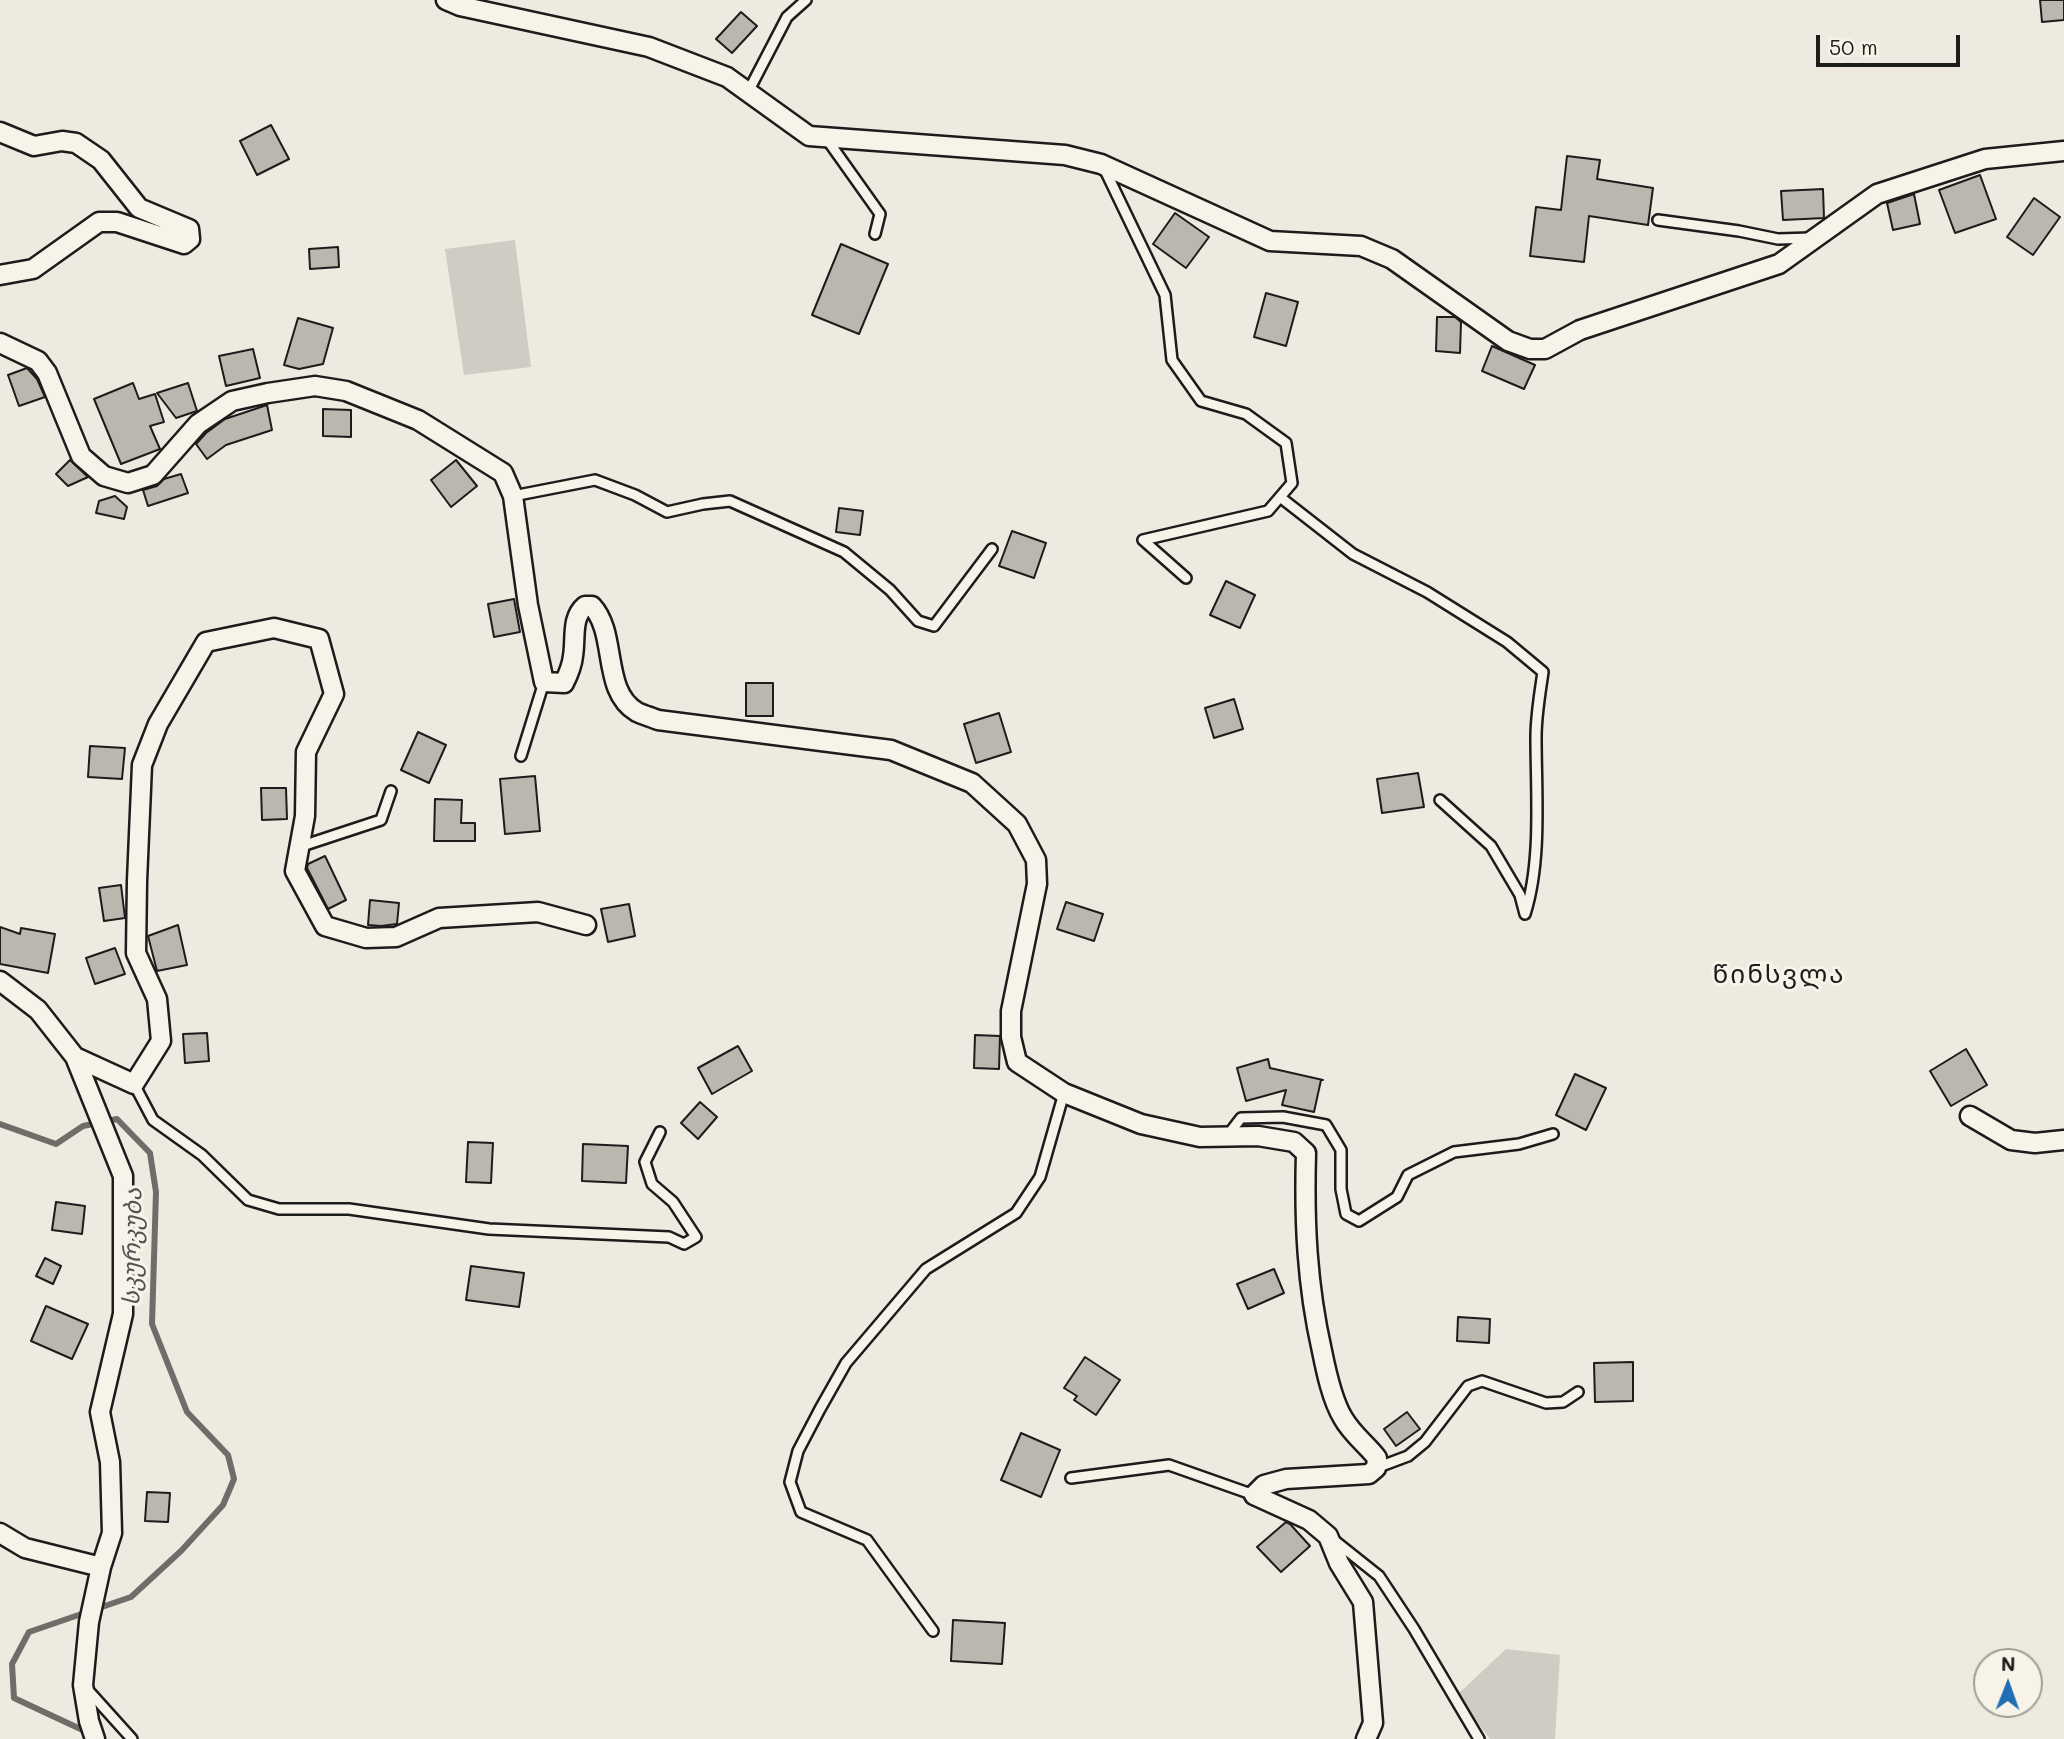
<!DOCTYPE html>
<meta charset="utf-8">
<style>
body{margin:0}
#map{position:relative;width:2064px;height:1739px;overflow:hidden;background:#eeeae0;font-family:Mali,sans-serif}
canvas{display:block}
.north{position:absolute;left:1973px;top:1648px;width:70px;height:70px;box-sizing:border-box;background:#f7f3e8;border:2px solid #9f9d96;border-radius:50%;rotate:1deg;font-size:19px;font-weight:700;line-height:28px;text-align:center;color:#1c1c1c}
.north::after{content:'';display:block;margin:auto;width:24px;height:32px;background:#1f6fb2;clip-path:polygon(50% 0,100% 100%,50% 72%,0 100%)}
.scale{position:absolute;left:1816px;top:35px;width:144px;height:32px;box-sizing:border-box;border:4px solid #1c1c1c;border-top:0;padding-left:9px;font-size:21px;line-height:24px;white-space:nowrap;color:#1c1c1c;-webkit-text-stroke:5px #f7f3e8;paint-order:stroke}
</style>
<div id="map">
<canvas width="2064" height="1739"></canvas>
<div class="north">N</div>
<div class="scale">50 m</div>
</div>
<script>
const ctx = document.querySelector('canvas').getContext('2d');
ctx.lineJoin = 'round';
function paint(path, color) {
  ctx.fillStyle = color;
  ctx.fill(path, 'evenodd');
}
function trace(path, color, width, dash) {
  ctx.strokeStyle = color;
  ctx.lineWidth = width;
  ctx.lineCap = dash ? 'butt' : 'round';
  ctx.setLineDash(dash || []);
  ctx.stroke(path);
}
function drawText(font, color, halo, rows, align = 'center') {
  ctx.font = font + ' Mali,"Noto Sans Georgian",sans-serif';
  ctx.lineWidth = 6;
  ctx.setLineDash([]);
  ctx.textBaseline = 'middle';
  ctx.strokeStyle = halo;
  ctx.fillStyle = color;
  for (const [text, x, y, turn = 0] of rows) {
    ctx.save();
    ctx.translate(x, y);
    ctx.rotate((+turn || 0) * Math.PI / 180);
    ctx.textAlign = isNaN(turn) ? turn : align;
    if (halo) ctx.strokeText(text, 0, 0);
    ctx.fillText(text, 0, 0);
    ctx.restore();
  }
}
paint(new Path2D(`
 M515,240L531,367L464,375L445,249Z
 M1506,1649L1560,1655L1555,1739H1490L1457,1695Z`), '#cfccc3');
trace(new Path2D(`
 M0,1124L56,1144L83,1126L117,1119L150,1153L156,1192L152,1324L187,1412L228,1455L234,1479L223,1505L181,1551L131,1597L29,1632L12,1664L14,1698L89,1733`), '#6f6d69', 6);
const building = new Path2D(`
 M2040,0H2064V20L2042,22Z
 M741,12L757,26L732,53L716,39Z
 M271,125L289,159L257,175L240,141Z
 M1567,156L1600,160L1597,179L1653,188L1648,225L1589,216L1584,262L1530,256L1536,207L1561,210Z
 M1980,175L1996,219L1955,233L1939,190Z
 M1823,189L1824,218L1783,220L1781,191Z
 M1914,194L1920,224L1893,230L1887,203Z
 M2034,198L2060,217L2033,255L2007,237Z
 M1175,213L1209,237L1186,268L1153,244Z
 M841,244L888,264L859,334L812,315Z
 M338,247L339,267L310,269L309,249Z
 M1266,293L1298,302L1286,346L1254,337Z
 M1437,317H1455L1461,322L1460,353L1436,351Z
 M298,318L333,328L323,364L299,369L284,365Z
 M1492,346L1535,365L1524,389L1482,371Z
 M253,349L260,378L226,386L219,356Z
 M27,368L37,379L45,397L19,406L8,375Z
 M133,383L139,399L155,394L164,422L150,426L160,449L121,464L94,399Z
 M188,383L197,411L176,418L157,393Z
 M267,405L272,430L226,445L207,459L196,444L206,433L225,419Z
 M323,409L351,410V437L323,436Z
 M70,460L88,477L68,486L56,474Z
 M456,460L477,486L451,507L431,480Z
 M181,474L188,493L148,506L143,490L157,486L164,479Z
 M115,496L127,507L124,519L96,513L99,501Z
 M839,508L863,511L860,535L836,532Z
 M1012,531L1046,543L1034,578L999,566Z
 M1226,581L1255,595L1240,628L1210,615Z
 M514,599L520,632L494,637L488,604Z
 M746,683H773V716H746Z
 M1234,699L1243,729L1214,738L1205,708Z
 M999,713L1011,752L976,763L964,724Z
 M418,732L446,745L429,783L401,770Z
 M90,746L125,748L122,779L88,777Z
 M1418,773L1424,807L1382,813L1377,779Z
 M535,776L540,831L505,834L500,779Z
 M261,788H286L287,819L262,820Z
 M435,799L462,800L461,823H475V841H434Z
 M325,856L346,900L328,909L307,868L308,864Z
 M121,885L125,918L104,921L99,888Z
 M370,900L399,903L397,924L381,926L368,925Z
 M1066,902L1103,914L1094,941L1057,929Z
 M629,904L635,936L608,942L601,909Z
 M178,925L187,965L157,971L148,936Z
 M0,927L20,934L21,928L55,934L48,973L0,964Z
 M115,948L125,974L95,984L86,958Z
 M207,1033L209,1061L185,1063L183,1034Z
 M975,1035L1000,1036L999,1069L974,1068Z
 M738,1046L752,1071L712,1094L698,1068Z
 M1966,1049L1987,1085L1951,1106L1930,1071Z
 M1268,1059L1270,1068L1323,1080H1321L1314,1112L1282,1105L1286,1090L1246,1101L1237,1068Z
 M1575,1074L1606,1088L1586,1130L1556,1115Z
 M700,1102L717,1117L698,1139L681,1123Z
 M468,1142L493,1143L491,1183L466,1182Z
 M583,1144L628,1146L626,1183L582,1181Z
 M56,1202L85,1206L82,1234L52,1230Z
 M45,1258L61,1266L53,1284L36,1276Z
 M471,1266L524,1273L519,1307L466,1300Z
 M1274,1269L1284,1293L1248,1309L1237,1284Z
 M46,1306L88,1324L72,1359L31,1341Z
 M1458,1317L1490,1319L1489,1343L1457,1341Z
 M1085,1357L1120,1380L1096,1415L1074,1400L1077,1396L1064,1388Z
 M1633,1362V1401L1595,1402L1594,1363Z
 M1407,1412L1420,1429L1396,1446L1384,1429Z
 M1021,1433L1060,1450L1041,1497L1001,1480Z
 M147,1492L170,1493L168,1522L145,1521Z
 M1286,1522L1290,1524L1310,1546L1281,1572L1257,1547Z
 M953,1620L1005,1623L1002,1664L951,1661Z`);
paint(building, '#bab7af');
trace(building, '#1c1c1c', 2);
const service = new Path2D(`
 M748,92L787,17L806,0
 M826,138L880,214L875,234
 M1104,168L1165,295L1172,360L1201,401L1246,414L1286,443L1292,483L1268,511L1143,540L1186,578
 M1658,220L1739,231L1778,239L1811,238
 M513,496L595,480L635,495L667,512L703,504L730,501L844,552L890,590L918,621L934,626L992,549
 M1280,497L1353,554L1427,592L1507,642L1543,672C1540,693 1536,715 1536,737C1536,792 1542,861 1525,914L1520,895L1491,846L1440,800
 M521,756L544,682
 M299,847L381,820L391,791
 M134,1084L153,1120L202,1155L248,1200L279,1209H349L489,1229L669,1237L684,1244L696,1237L673,1202L652,1184L645,1162L660,1132
 M1228,1135L1241,1118L1283,1117L1326,1125L1341,1150V1189L1346,1214L1359,1221L1397,1197L1408,1175L1454,1152L1519,1144L1553,1134
 M1376,1468L1408,1456L1425,1442L1468,1386L1482,1381L1546,1403L1563,1402L1578,1392
 M1071,1478L1169,1465L1254,1495
 M1335,1541L1379,1576L1414,1629L1479,1739
 M933,1631L867,1540L801,1512L790,1482L798,1451L820,1409L846,1363L926,1269L1016,1213L1040,1177L1064,1093
 M87,1689L132,1739`);
const minor = new Path2D(`
 M446,0L460,6L649,47L727,77L809,136L1065,155L1101,164L1270,241L1361,246L1392,259L1508,341L1530,349H1545L1580,330L1779,264L1877,194L1985,159L2064,151
 M0,132L34,146L62,141L76,143L101,160L139,208L189,229L190,239L184,244L117,222H99L33,269L0,275
 M0,343L38,361L47,373L81,456L104,476L128,483L153,475L198,424L232,401L268,393L315,386L346,391L418,420L503,473L513,496L528,605L544,682L564,683C568,675 572,666 573,656C576,638 571,618 585,606H592C618,634 601,691 637,712C643,715 651,717 658,720L891,750L972,783L1017,824L1036,860L1037,884L1011,1011V1037L1017,1062L1064,1093L1141,1124L1200,1137L1258,1136L1294,1142L1306,1153C1304,1222 1307,1285 1322,1351C1326,1371 1332,1400 1343,1418C1352,1434 1366,1444 1377,1458L1376,1468L1369,1474L1286,1479L1264,1485L1254,1495L1309,1520L1328,1536L1339,1563L1363,1602L1373,1723L1366,1739
 M0,981L38,1010L75,1057L123,1176V1314L100,1412L110,1462L112,1533L101,1567L89,1622L83,1685L89,1721L95,1739
 M75,1057L134,1084L161,1041L157,999L136,953L137,881L142,765L158,724L206,642L274,628L319,639L334,694L306,752L305,816L295,871L325,926L366,938L396,937L439,918L538,912L586,925
 M1970,1116L2011,1140L2035,1143L2064,1140
 M0,1533L25,1548L101,1567`);
trace(service, '#1c1c1c', 14);
trace(minor, '#1c1c1c', 23);
trace(service, '#f7f3e8', 9);
trace(minor, '#f7f3e8', 18);
drawText('italic 24px', '#535250', '#f7f3e8', [
 ["სკურკუბა",133,1247,-89]
]);
ctx.letterSpacing = '2px';
drawText('26px', '#1c1c1c', '#f7f3e8', [
 ["წინსვლა",1779,975]
]);
ctx.letterSpacing = '0px';
</script>
